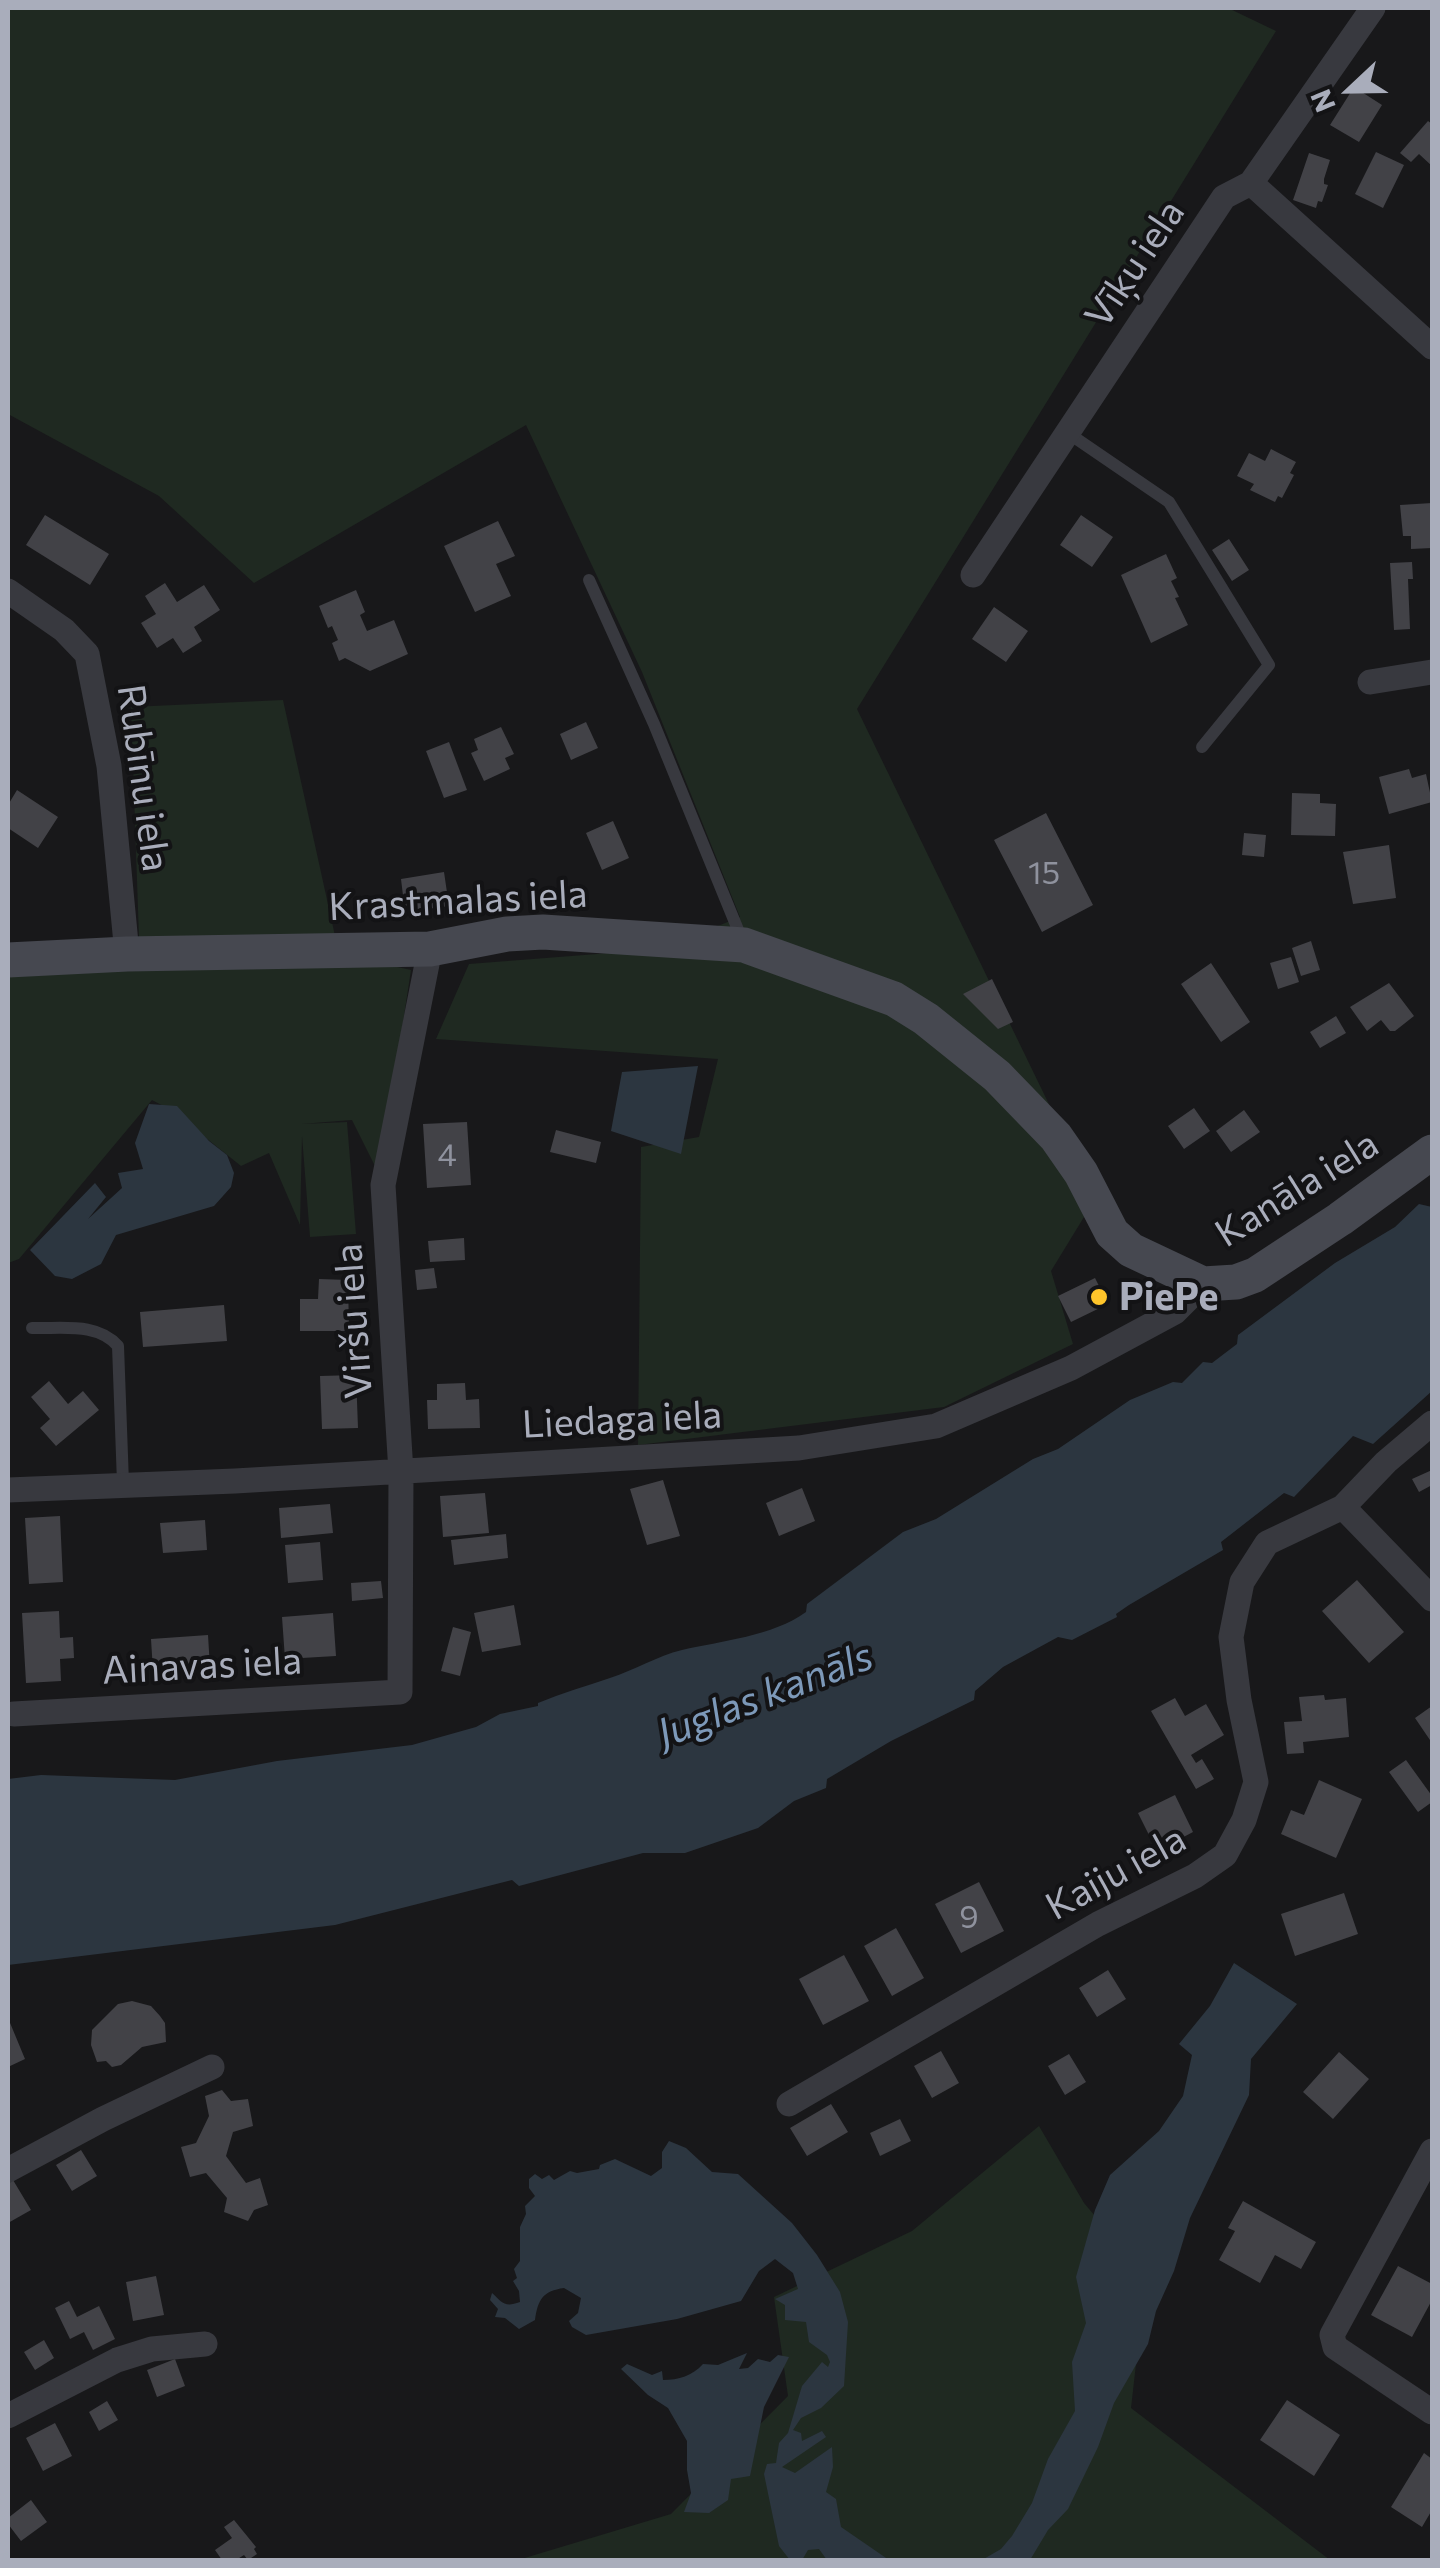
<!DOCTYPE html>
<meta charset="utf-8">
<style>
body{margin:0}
#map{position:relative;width:1440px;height:2568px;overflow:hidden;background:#18181a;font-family:Commissioner,sans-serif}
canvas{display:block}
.frame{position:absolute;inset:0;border:10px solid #a9adbb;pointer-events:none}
.north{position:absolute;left:1300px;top:40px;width:100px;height:100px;-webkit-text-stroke:8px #131315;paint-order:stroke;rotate:248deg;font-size:28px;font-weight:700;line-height:40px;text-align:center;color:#a9adbb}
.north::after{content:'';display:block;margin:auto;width:35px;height:45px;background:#a9adbb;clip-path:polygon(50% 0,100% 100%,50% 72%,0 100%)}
</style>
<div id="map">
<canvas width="1440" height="2568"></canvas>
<div class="frame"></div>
<div class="north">N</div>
</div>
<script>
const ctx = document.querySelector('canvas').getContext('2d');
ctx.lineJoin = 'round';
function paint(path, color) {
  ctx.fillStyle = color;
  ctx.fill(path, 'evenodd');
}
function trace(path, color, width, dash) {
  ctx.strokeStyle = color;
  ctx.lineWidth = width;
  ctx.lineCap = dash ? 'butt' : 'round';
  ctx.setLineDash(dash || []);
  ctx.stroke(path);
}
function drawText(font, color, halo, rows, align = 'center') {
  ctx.font = font + ' Commissioner,sans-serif';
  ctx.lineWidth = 8;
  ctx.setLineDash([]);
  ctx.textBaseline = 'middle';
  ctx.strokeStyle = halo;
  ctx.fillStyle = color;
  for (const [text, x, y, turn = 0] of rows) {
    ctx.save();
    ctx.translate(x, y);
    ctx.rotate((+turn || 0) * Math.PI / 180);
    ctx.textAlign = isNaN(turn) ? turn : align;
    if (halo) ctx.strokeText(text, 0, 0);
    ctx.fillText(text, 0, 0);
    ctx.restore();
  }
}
paint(new Path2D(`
 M8,8H1228L1276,31L857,709L1095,1199L1051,1271L1073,1344L944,1407L638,1445L641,1147L699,1137L718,1059L436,1039L469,964L661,949L740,917L642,672L526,425L254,583L159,496L8,414Z
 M283,700L339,954L411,970L390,1107L376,1168L352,1120L301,1124L347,1122L356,1234L310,1237L302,1136L300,1225L269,1153L241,1166L171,1110L152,1100L19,1259L8,1263V977L140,967L131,707Z
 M1039,2126L1084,2203L1146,2276L1131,2408L1330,2560H518L671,2514L788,2396L774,2297L912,2231Z`), '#1f2921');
paint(new Path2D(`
 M698,1066L681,1154L611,1131L622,1072Z
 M149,1104L177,1106L209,1141L227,1155L234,1173L231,1187L214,1206L116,1235L101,1264L72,1279L55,1276L30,1250L95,1183L106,1197L88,1219L122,1188L118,1173L143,1169L135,1143Z
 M1419,1204L1432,1207V1391L1373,1444L1353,1436L1294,1497L1284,1493L1221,1542L1223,1550L1129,1605L1116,1614L1117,1617L1072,1640L1058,1637L1003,1667L975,1691L974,1700L891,1741L827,1779L826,1788L794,1801L758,1828L685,1853H643L519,1886L512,1880L335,1925L8,1965V1779L41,1775L175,1780L277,1761L412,1745L476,1727L500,1714L538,1706V1703C562,1693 586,1686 610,1678C635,1670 657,1656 682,1650C721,1641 773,1636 806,1612L807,1604L903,1532L936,1519L1033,1459L1058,1449L1130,1400L1173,1382L1182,1383L1203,1362L1212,1363L1237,1344L1238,1335L1335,1263L1395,1227Z
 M1234,1963L1297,2004L1251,2059L1249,2095L1190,2218L1174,2271L1156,2311L1148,2344L1114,2403L1098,2447L1068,2509L1048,2530L1030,2560H982L1001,2549L1012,2536L1032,2503L1048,2459L1075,2411L1072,2362L1086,2323L1076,2277L1095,2210L1110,2175L1159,2131L1183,2096L1192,2055L1179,2044L1210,2006Z
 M669,2141L686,2148L712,2172L738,2174L792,2223L817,2255L840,2292L848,2322L844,2386L821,2408L801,2418L793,2430L801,2433L802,2441L822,2431L826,2437L782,2467L795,2473L832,2447L833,2467L826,2492L836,2499L841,2527L889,2560H827L819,2549L808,2550L802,2560H790L779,2546L764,2474L767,2464L776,2463L779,2443L788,2433L802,2386L822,2362L828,2367L830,2362L827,2355L809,2342L806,2322L785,2320V2305L775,2299L798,2289L793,2273L775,2259L759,2271L741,2301L677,2319L586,2335L572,2327L569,2321L578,2313L581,2298L564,2288C543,2291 538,2299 535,2320L519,2329L505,2318L495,2317L498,2309L490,2300L492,2293C502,2302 504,2308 520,2302L519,2291L513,2281L517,2278L514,2269L520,2261V2227L526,2214L525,2206L535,2196L529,2188V2179L535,2174L542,2179L549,2175L554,2180L570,2171L577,2173L599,2169L600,2165L615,2159L651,2176L662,2168V2152Z
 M747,2353L739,2369L748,2368L758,2359L770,2362L778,2355L789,2357L764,2407L750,2476L731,2479L728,2500L709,2513L684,2512L691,2493L687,2470V2441L668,2408L648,2395L621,2369L627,2364L652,2375L662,2371L663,2380C679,2380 692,2376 703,2364L718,2365Z`), '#2c3640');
paint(new Path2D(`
 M1354,87L1382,105L1359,142L1330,125Z
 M1428,121L1432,124V166L1419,154L1411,162L1400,153Z
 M1376,152L1404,165L1383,208L1355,194Z
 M1309,153L1330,160L1324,179V184L1328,185L1322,202L1318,201L1316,208L1293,200Z
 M1271,449L1296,462L1290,473L1294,475L1282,498L1278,496L1275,502L1250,490L1254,484L1237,476L1249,453L1265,461Z
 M1432,503V548L1411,549V536H1403L1400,505Z
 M45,515L109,554L90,585L26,545Z
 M1081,515L1113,537L1092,567L1060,545Z
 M498,521L515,556L496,564L511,596L475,612L444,546Z
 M1229,539L1249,570L1232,581L1212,550Z
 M1166,554L1177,578L1171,581L1179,597L1175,598L1188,625L1151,643L1121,575Z
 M1412,562L1413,579H1408L1410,629L1394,630L1390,563Z
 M165,583L177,602L204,585L220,610L194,627L202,641L183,653L173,638L157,648L141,623L156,614L145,596Z
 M356,590L365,612L360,615L367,631L394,620L408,654L370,671L345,658L339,661L332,643L338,640L332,626L328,628L319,606Z
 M994,607L1028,631L1006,662L972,639Z
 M586,722L598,748L571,760L560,734Z
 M501,727L514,754L505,758L510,769L484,781L471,753L478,750L474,739Z
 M449,742L467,790L444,798L426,751Z
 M1409,769L1412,778L1426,774L1432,802L1389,814L1379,777Z
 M17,790L58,817L38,848L8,828V805Z
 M1292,793L1320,794V803L1336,804L1335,836L1291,835Z
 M1046,813L1093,905L1042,932L994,840Z
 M613,821L629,858L602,870L586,833Z
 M1244,833L1266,835L1264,857L1242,855Z
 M1389,845L1396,898L1353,904L1343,852Z
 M444,872L449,906L405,912L401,879Z
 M1311,941L1320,970L1301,976L1292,948Z
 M1291,957L1299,982L1278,989L1270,963Z
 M1211,963L1250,1022L1221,1042L1181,984Z
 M992,979L1013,1022L998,1029L963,994Z
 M1389,983L1414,1016L1395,1031H1390L1381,1020L1367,1031L1350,1007Z
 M1336,1016L1346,1033L1320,1048L1310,1032Z
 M1194,1108L1210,1131L1184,1149L1168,1126Z
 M1244,1110L1260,1132L1231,1152L1216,1131Z
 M467,1122L471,1185L427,1188L423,1124Z
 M556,1130L601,1142L596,1163L550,1152Z
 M464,1238L465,1260L430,1262L428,1241Z
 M434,1268L437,1288L417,1290L415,1270Z
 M1095,1278L1108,1304L1071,1322L1058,1296Z
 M319,1279L348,1280L349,1331H300V1299H318Z
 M224,1305L227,1341L143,1347L140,1312Z
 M356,1375L358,1428L322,1429L320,1376Z
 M49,1381L68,1404L83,1391L99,1410L56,1446L40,1428L50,1419L31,1397Z
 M465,1383L466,1400L479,1399L480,1428L428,1429L427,1400H437V1384Z
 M1432,1470V1485L1419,1492L1412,1479Z
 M663,1480L680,1536L647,1545L630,1489Z
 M802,1488L815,1521L779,1536L766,1503Z
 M485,1493L489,1533L443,1537L440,1496Z
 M330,1504L333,1533L281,1538L279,1508Z
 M60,1516L63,1582L29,1584L25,1518Z
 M205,1520L207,1550L163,1553L160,1523Z
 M506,1534L508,1558L454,1565L451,1540Z
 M320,1542L323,1580L288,1583L285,1545Z
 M1357,1580L1404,1632L1369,1663L1322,1611Z
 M381,1581L383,1598L352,1601L351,1583Z
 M514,1605L521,1645L482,1652L474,1613Z
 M59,1611L60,1638L73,1637L74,1658L60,1659L61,1681L26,1683L22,1613Z
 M333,1613L336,1656L285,1659L282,1617Z
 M453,1627L471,1632L460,1676L441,1671Z
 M208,1635L210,1668L153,1671L151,1639Z
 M1324,1695L1325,1700L1346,1698L1349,1737L1303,1742L1304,1753L1287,1754L1284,1722L1302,1721L1299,1697Z
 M1175,1698L1185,1716L1206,1704L1224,1735L1191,1755L1196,1763L1202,1759L1214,1779L1196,1789L1151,1711Z
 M1432,1706V1743L1415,1718Z
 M1406,1760L1432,1796V1802L1418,1812L1389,1772Z
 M1319,1780L1362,1799L1336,1858L1281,1834L1291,1810L1304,1815Z
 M1175,1795L1193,1832L1157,1851L1138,1813Z
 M979,1882L1004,1931L961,1953L935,1904Z
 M1344,1893L1358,1934L1295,1956L1281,1914Z
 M896,1928L924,1978L892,1996L864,1946Z
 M844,1955L869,2001L823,2025L799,1979Z
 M1108,1970L1126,1999L1097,2017L1079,1988Z
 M132,2001L151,2006L160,2016L165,2023L166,2042L142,2047L121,2065L112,2067L106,2061L97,2062L91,2045L92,2030L118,2004Z
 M8,2018L25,2059L8,2067Z
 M941,2051L959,2083L932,2098L914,2066Z
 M1339,2052L1369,2079L1333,2119L1303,2092Z
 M1069,2054L1086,2082L1065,2095L1048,2066Z
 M222,2090L231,2101L248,2099L253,2126L233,2132L226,2156L246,2183L260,2178L268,2205L254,2210L248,2221L224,2212L227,2198L206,2173L190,2177L181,2147L196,2143L209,2116L205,2096Z
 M831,2104L848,2132L807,2156L790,2128Z
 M900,2119L911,2141L880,2156L870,2133Z
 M81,2150L97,2176L72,2191L56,2165Z
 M13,2180L31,2210L8,2223V2184Z
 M1243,2201L1316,2242L1301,2269L1275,2255L1260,2283L1219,2260L1235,2231L1228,2228Z
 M1398,2266L1432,2284V2300L1412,2337L1371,2315Z
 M156,2276L164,2315L133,2321L126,2282Z
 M69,2301L77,2317L99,2306L115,2339L93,2350L84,2332L70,2339L55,2308Z
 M44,2340L54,2358L35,2370L24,2352Z
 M175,2359L185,2386L157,2397L147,2370Z
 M1287,2400L1340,2435L1314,2476L1260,2440Z
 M107,2401L118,2420L99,2431L89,2412Z
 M55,2423L72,2456L43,2471L26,2438Z
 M1424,2453L1432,2459V2510L1422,2527L1391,2507Z
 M31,2500L47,2522L21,2541L8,2524V2518Z
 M234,2520L256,2547L254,2549L257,2554L248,2560L244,2555L236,2560H222L215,2550L232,2538L224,2527Z`), '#424247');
trace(new Path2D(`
 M1068,433L1169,502L1269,665L1202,747
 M589,580L654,724L743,942
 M32,1328C62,1329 97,1322 118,1346L123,1483`), '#38393f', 12);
trace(new Path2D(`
 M1251,183L1432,347
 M973,575L1224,197L1251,183L1373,8
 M8,591L64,630L87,654L109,766L127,954
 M1370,682L1432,672
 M8,1490L235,1481L799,1448L936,1426L1071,1368L1175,1312L1203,1284
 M1343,1507L1432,1599
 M14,1714L400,1692L401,1472L383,1185L430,949
 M789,2104L1098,1924L1195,1876L1225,1855L1244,1820L1256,1782L1239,1700L1231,1637L1242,1582L1267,1543L1343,1507L1386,1462L1432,1423
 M1432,2151L1332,2335L1335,2347L1432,2412
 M8,2170L103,2119L212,2067
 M8,2416L117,2360L152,2349L205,2344`), '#38393f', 25);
trace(new Path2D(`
 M8,960L127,954L430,949L507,934L543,932L744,945L894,999L926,1019L997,1076L1056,1137L1081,1173L1112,1233L1131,1250L1203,1284L1236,1282L1255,1275L1340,1219L1432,1152`), '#464850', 35);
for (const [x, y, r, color] of [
 [1099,1297,10,"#ffc52b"]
]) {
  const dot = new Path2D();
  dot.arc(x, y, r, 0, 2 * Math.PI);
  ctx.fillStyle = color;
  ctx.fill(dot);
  trace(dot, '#131315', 4);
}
drawText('32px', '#8f929e', null, [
 ["15",1044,873],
 ["4",447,1155],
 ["9",969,1917]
]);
drawText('38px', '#a9adbb', '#131315', [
 ["Vīķu iela",1135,264,-56],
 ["Rubīnu iela",143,778,82],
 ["Krastmalas iela",458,901,-3],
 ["Kanāla iela",1297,1189,-32],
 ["Viršu iela",354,1321,-94],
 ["Liedaga iela",622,1420,-3],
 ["Ainavas iela",202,1666,-3],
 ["Kaiju iela",1116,1873,-29]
]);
drawText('bold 38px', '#a9adbb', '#131315', [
 ["PiePe",1119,1297]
], 'left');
drawText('italic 40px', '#7d99b9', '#131315', [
 ["Juglas kanāls",765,1695,-21]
]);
</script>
